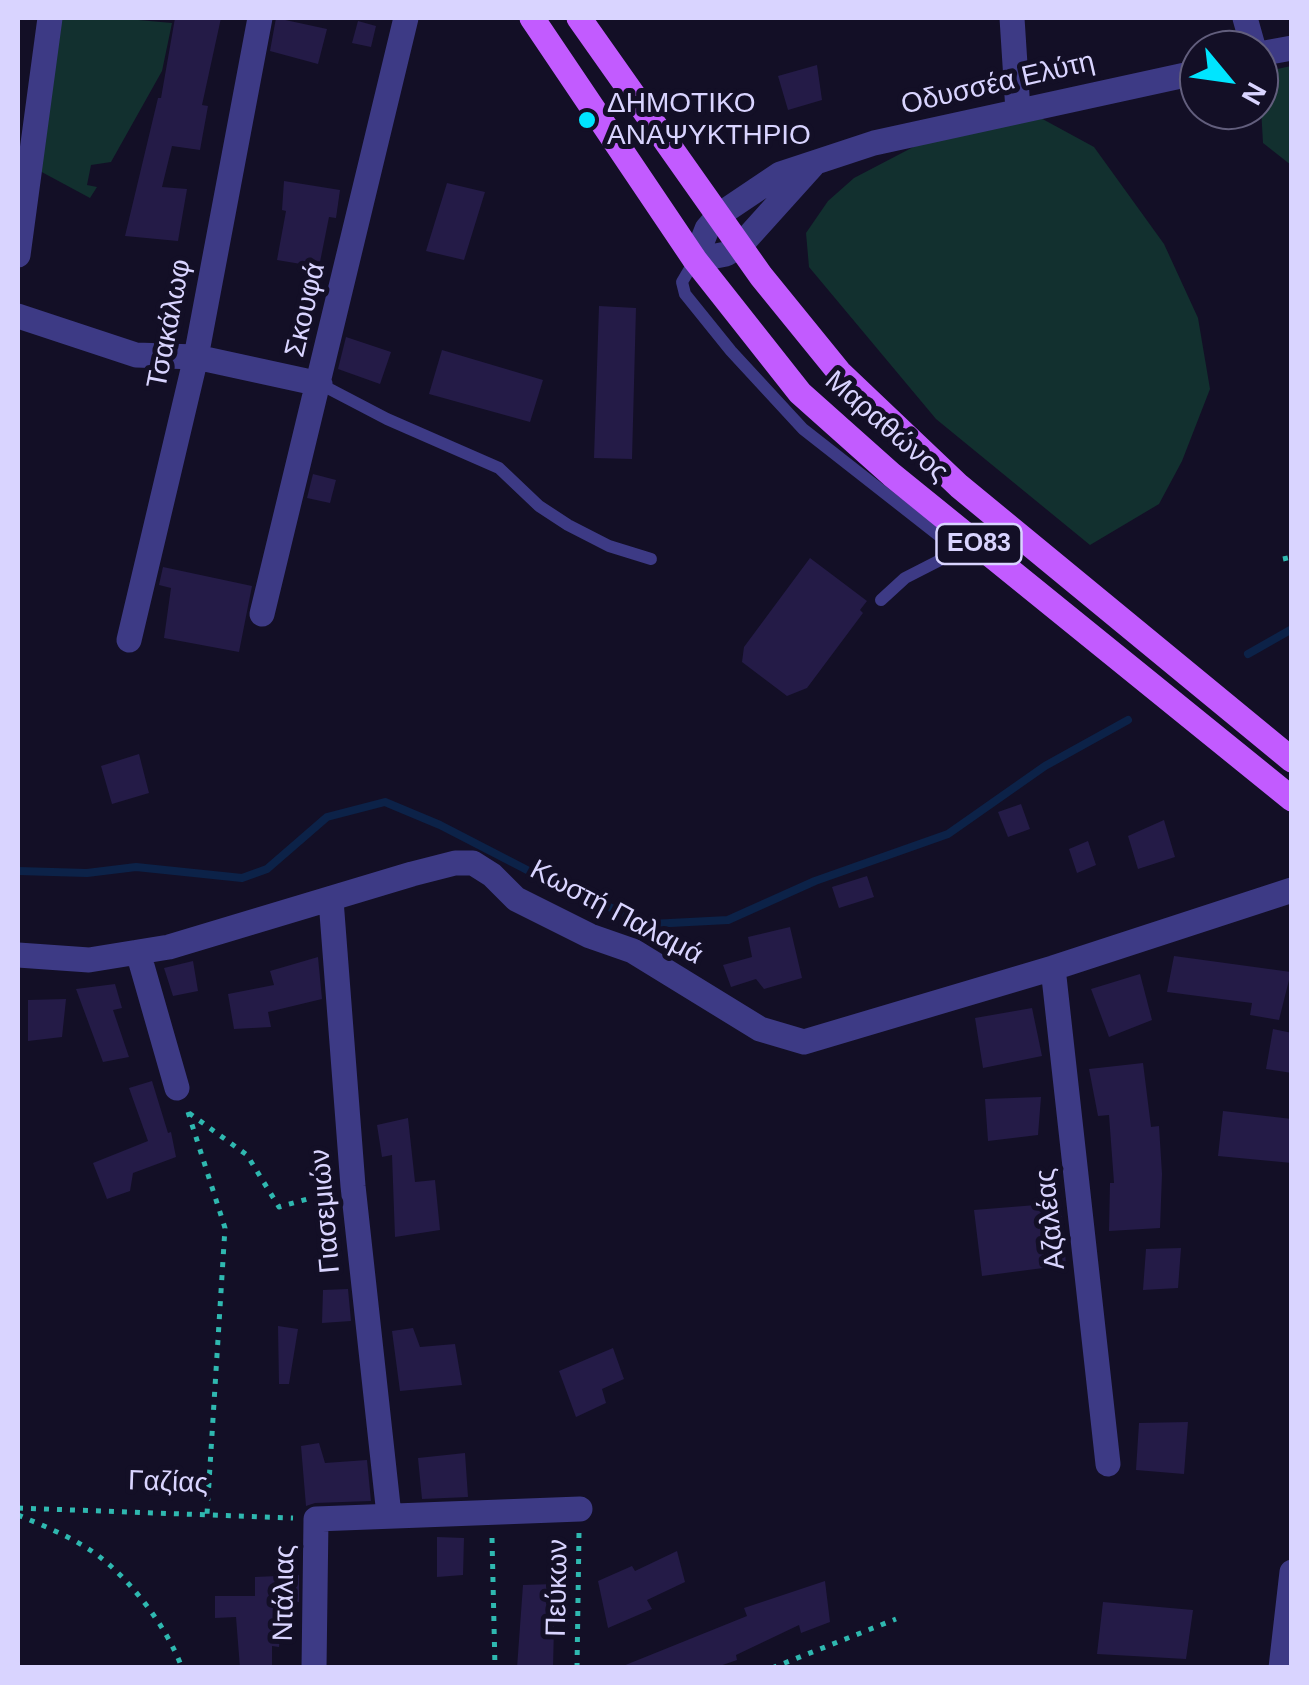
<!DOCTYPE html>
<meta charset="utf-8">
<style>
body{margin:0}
#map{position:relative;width:1309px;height:1685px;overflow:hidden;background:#130f26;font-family:Arial,sans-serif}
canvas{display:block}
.frame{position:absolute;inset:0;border:20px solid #d9d4ff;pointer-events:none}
.north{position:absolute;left:1179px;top:30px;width:100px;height:100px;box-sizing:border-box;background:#130f26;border:2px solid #625e7d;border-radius:50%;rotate:119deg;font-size:28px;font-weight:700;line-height:40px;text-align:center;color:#d9d4ff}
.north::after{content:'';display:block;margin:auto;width:35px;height:45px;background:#00e5ff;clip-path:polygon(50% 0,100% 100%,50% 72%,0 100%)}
</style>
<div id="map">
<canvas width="1309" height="1685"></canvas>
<div class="frame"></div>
<div class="north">N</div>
</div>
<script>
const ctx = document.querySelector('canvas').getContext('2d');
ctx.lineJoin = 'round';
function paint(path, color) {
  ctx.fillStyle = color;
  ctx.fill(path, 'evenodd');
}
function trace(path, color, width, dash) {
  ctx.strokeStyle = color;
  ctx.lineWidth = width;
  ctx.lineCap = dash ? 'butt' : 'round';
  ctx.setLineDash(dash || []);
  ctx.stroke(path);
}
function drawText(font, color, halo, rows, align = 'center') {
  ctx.font = font + ' Arial,sans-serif';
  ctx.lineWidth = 10;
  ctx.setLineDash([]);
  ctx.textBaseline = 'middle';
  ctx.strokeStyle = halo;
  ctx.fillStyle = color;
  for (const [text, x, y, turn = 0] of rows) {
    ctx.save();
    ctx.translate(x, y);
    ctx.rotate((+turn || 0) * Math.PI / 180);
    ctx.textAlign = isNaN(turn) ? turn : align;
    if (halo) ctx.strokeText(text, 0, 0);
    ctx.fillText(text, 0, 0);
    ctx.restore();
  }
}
paint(new Path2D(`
 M57,18H116L172,23L162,71L111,162L91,165L87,185L97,187L90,198L38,170Z
 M1291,66H1292L1291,165L1263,143L1259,73Z
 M1037,116L1094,147L1164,244L1198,318L1210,389L1182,461L1159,504L1090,545L936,419L809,267L806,233L828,201L854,178L921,143Z`), '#12302f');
trace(new Path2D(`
 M1248,654L1292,629
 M18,871L87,873L136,867L242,878L267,869L327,817L385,802L440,825L560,887L651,924L728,920L815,881L948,834L1045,766L1128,720`), '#0c2248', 8);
paint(new Path2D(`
 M175,18H221L202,105L208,106L200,150L172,146L162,187L187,189L178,241L125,236L158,98H161Z
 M276,18L327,29L318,64L270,51Z
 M358,21L376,26L371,47L352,43Z
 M817,65L822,100L788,110L778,76Z
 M284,181L340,190L336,218L329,217L319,267L277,260L286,211L282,210Z
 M447,183L485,192L464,260L426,251Z
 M599,306L636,308L632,459L594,458Z
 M346,337L391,352L380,384L338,369Z
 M442,350L543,380L530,422L429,394Z
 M313,474L336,480L330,503L307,498Z
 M810,558L867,601L860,610L863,613L807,688L787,696L742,662L744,647Z
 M163,567L252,586L239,652L164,638L171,588L159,585Z
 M139,754L149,793L112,804L101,766Z
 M1021,804L1030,829L1008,837L998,812Z
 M1164,820L1175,857L1138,869L1128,836Z
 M1088,841L1096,865L1077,873L1069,849Z
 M867,876L874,897L839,908L832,887Z
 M790,927L802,978L764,989L756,979L731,987L723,965L752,957L748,937Z
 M1174,956L1291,972L1279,1020L1250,1015L1252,1003L1167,992Z
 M318,957L322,999L268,1012L271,1027L234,1029L228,994L274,985L270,971Z
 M193,961L198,991L173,996L164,968Z
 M1140,974L1152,1020L1109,1037L1091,989Z
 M115,984L122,1008L113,1010L129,1057L103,1062L76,989Z
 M66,999L62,1037L28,1041V1000Z
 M1032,1008L1042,1056L983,1068L975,1018Z
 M1273,1029L1292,1033V1073L1266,1069Z
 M1143,1063L1151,1127L1159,1126L1162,1174L1160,1228L1109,1231L1110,1183H1114L1109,1115L1098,1116L1089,1069Z
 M152,1081L168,1133L171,1132L176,1157L133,1173L130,1191L107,1199L93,1163L148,1141L129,1088Z
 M1041,1097L1038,1135L988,1141L985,1099Z
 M1223,1111L1292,1119V1163L1218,1156Z
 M408,1118L415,1182L435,1180L440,1230L395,1237L392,1155L382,1157L377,1125Z
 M1061,1203L1066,1265L982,1276L974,1210Z
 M1181,1248L1178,1288L1143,1290L1146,1249Z
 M348,1289L351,1321L322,1323L323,1290Z
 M278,1326L298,1329L289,1384H279Z
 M413,1328L420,1347L455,1344L462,1385L400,1391L392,1331Z
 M613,1348L624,1379L602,1389L606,1403L576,1417L559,1371Z
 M1188,1422L1184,1474L1136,1470L1139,1423Z
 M319,1443L325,1463L367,1460L371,1501L315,1503L306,1506L301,1446Z
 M465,1453L468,1497L422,1499L418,1458Z
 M437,1537L464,1538L463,1575L437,1577Z
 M677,1551L685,1582L647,1600L652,1609L608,1628L598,1581L632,1566L635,1571Z
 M299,1575V1602H283L279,1647L272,1646V1668H240L236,1617L215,1618V1596H255V1577Z
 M825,1581L830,1622L801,1633L799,1625L736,1655L737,1660L714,1668H618L747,1616L744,1608Z
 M555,1584L553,1668H517L523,1585Z
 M1103,1602L1193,1610L1186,1659L1097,1654Z`), '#241b47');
trace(new Path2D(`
 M1283,559L1292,557
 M188,1112L225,1228L207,1514
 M189,1113L247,1155L279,1207L332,1192
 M18,1508L293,1518
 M18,1515C44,1526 72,1537 96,1554C131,1580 167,1627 182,1668
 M492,1538L495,1668
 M577,1668L579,1532
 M772,1668L896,1619`), '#2fb8b0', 5, [5, 8]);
trace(new Path2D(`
 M695,260L682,282L685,294L731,351L803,429L951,545L948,556L905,578L881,600
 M320,384L387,419L499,468L539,506L568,525L609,546L651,559`), '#3d3a85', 12);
trace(new Path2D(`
 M1012,18L1018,111
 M1245,18L1254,50
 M1259,54L1292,48
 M813,165L740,246L726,254L695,260L707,229L719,215L780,174L874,143L1199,72
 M18,255L50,18
 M18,316L136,355L196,357L320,384
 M262,614L406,18
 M129,640L196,357L260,18
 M331,900L353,1186L389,1515
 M138,952L177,1088
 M18,955L89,960L169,947L412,874L455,863H473L492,875L516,899L590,936L633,951L760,1029L804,1042L1053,968L1292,890
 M1053,968L1108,1464
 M314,1668L316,1519L580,1509
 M1281,1668L1292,1572`), '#3d3a85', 25);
trace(new Path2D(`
 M532,18L695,260L800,393L892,475L1292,799
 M579,18L761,276L839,372L959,486L1292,760`), '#c25bff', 25);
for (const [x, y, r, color] of [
 [587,120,10,"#00e5ff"]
]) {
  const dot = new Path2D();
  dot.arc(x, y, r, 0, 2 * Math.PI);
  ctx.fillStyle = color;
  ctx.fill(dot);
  trace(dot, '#130f26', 4);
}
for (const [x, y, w] of [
 [979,544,85]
]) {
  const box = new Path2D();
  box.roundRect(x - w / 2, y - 20, w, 40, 8);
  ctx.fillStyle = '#130f26';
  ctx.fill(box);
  trace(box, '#d9d4ff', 2.5);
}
drawText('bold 25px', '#d9d4ff', null, [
 ["ΕΟ83",979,544]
]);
drawText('28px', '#d9d4ff', '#130f26', [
 ["Οδυσσέα Ελύτη",998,84,-13],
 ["Σκουφά",306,310,-77],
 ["Τσακάλωφ",170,324,-79],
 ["Μαραθώνος",886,427,41],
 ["Κωστή Παλαμά",616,913,28],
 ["Γιασεμιών",326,1211,-95],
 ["Αζαλέας",1051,1219,-96],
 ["Γαζίας",168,1483,2],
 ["Πεύκων",558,1588,-89],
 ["Ντάλιας",285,1593,-89]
]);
drawText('28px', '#d9d4ff', '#130f26', [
 ["ΔΗΜΟΤΙΚΟ",607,104],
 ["ΑΝΑΨΥΚΤΗΡΙΟ",607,136]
], 'left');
</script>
